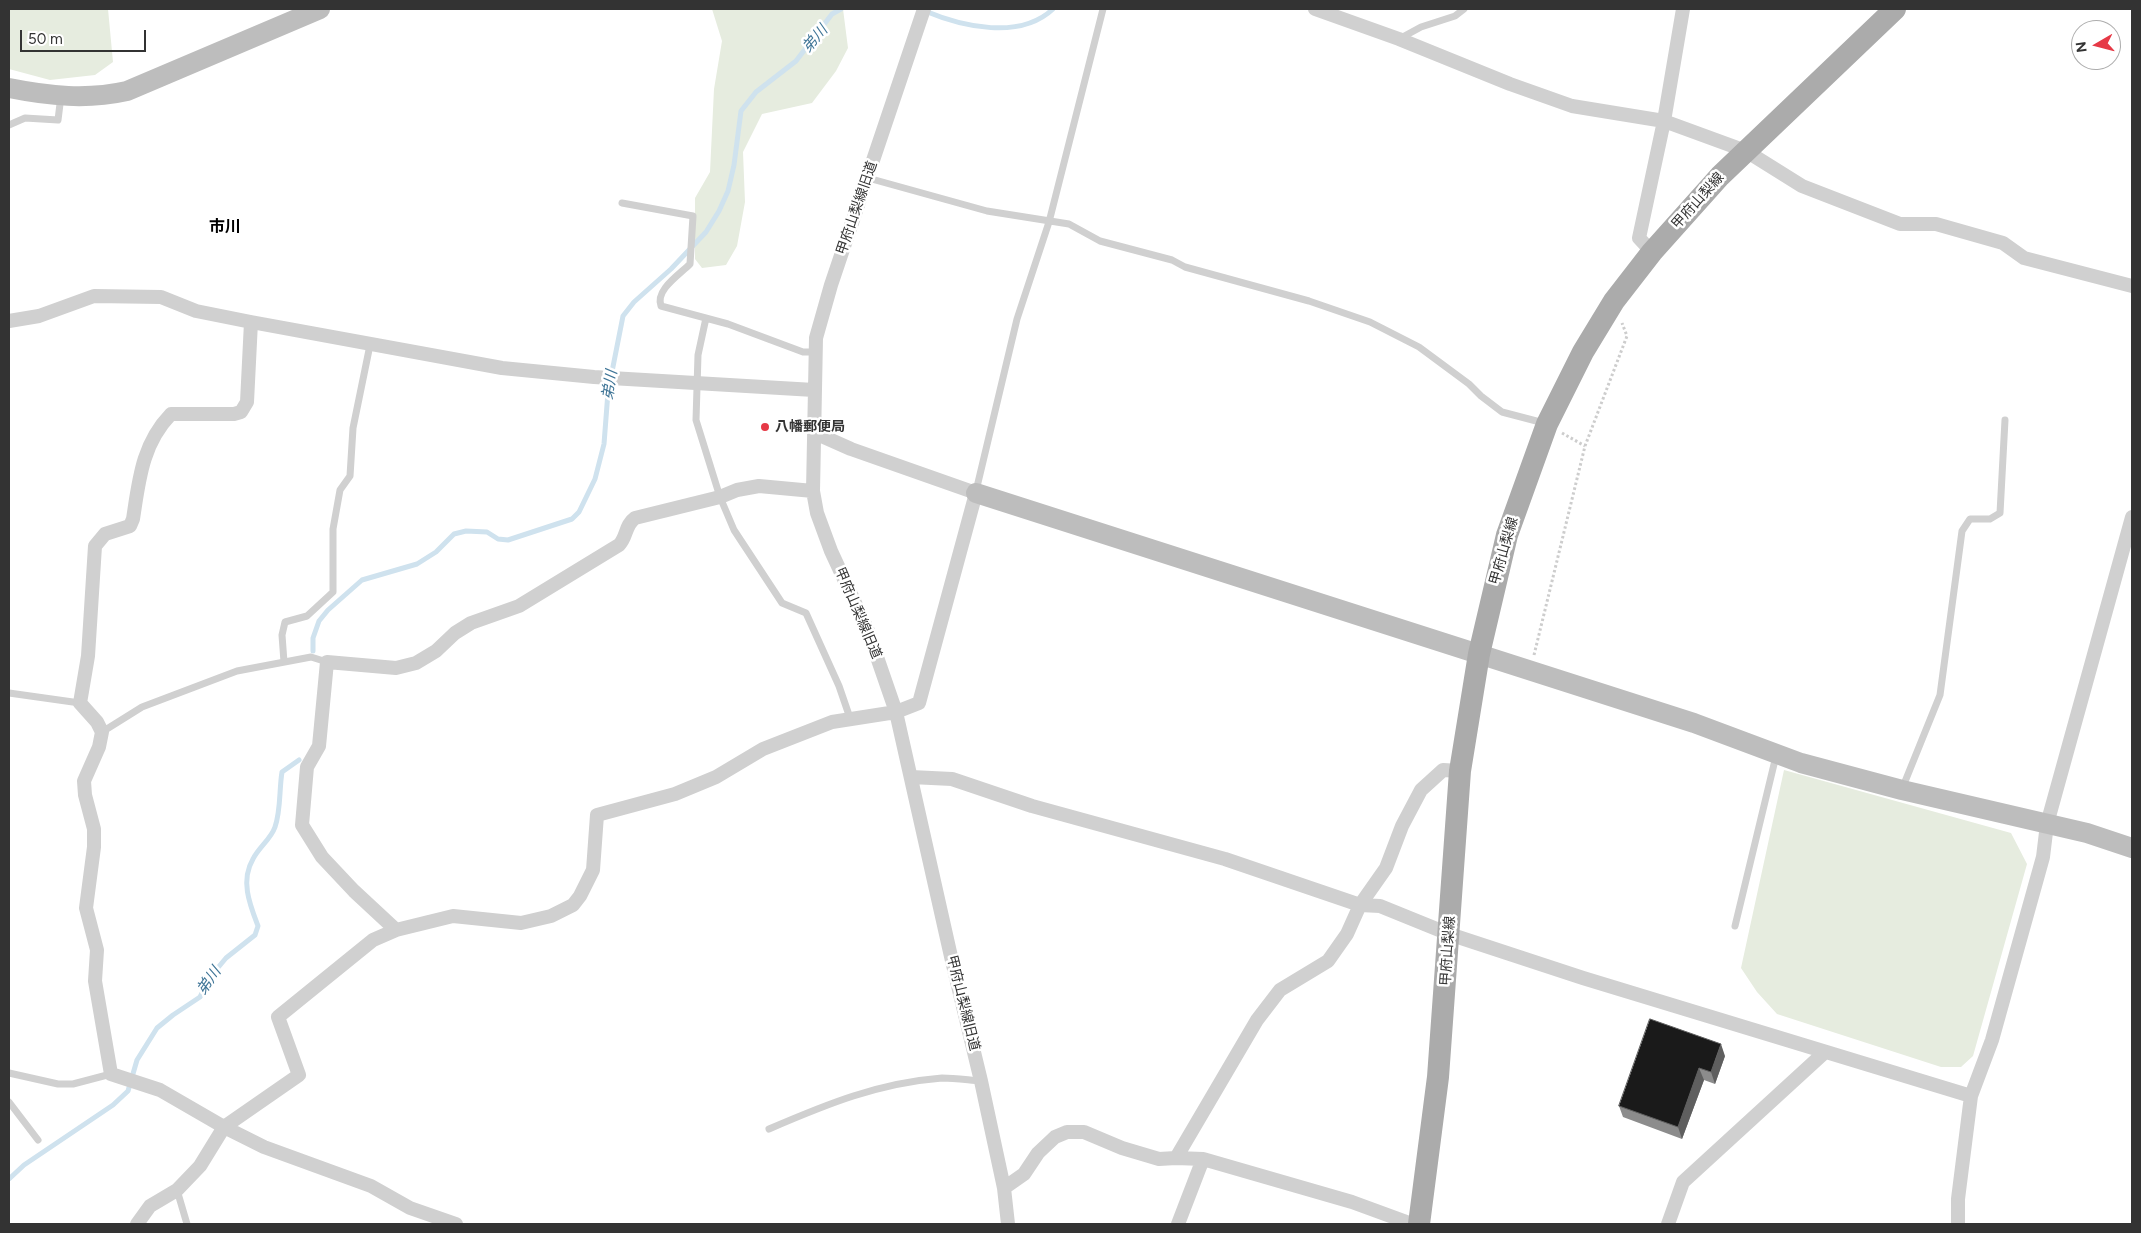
<!DOCTYPE html>
<meta charset="utf-8">
<style>
body{margin:0}
#map{position:relative;width:2141px;height:1233px;overflow:hidden;background:#fff;font-family:Figtree,sans-serif}
canvas{display:block}
.frame{position:absolute;inset:0;border:10px solid #333;pointer-events:none}
.north{position:absolute;left:2071px;top:20px;width:50px;height:50px;box-sizing:border-box;background:#fff;border:1px solid #adadad;border-radius:50%;rotate:262deg;font-size:14px;font-weight:700;line-height:20px;text-align:center;color:#333}
.north::after{content:'';display:block;margin:auto;width:18px;height:22px;background:#e63946;clip-path:polygon(50% 0,100% 100%,50% 72%,0 100%)}
.scale{position:absolute;left:20px;top:30px;width:126px;height:22px;box-sizing:border-box;border:2px solid #333;border-top:0;padding-left:6px;font-size:15px;line-height:18px;white-space:nowrap;color:#333;-webkit-text-stroke:4px #fff;paint-order:stroke}
</style>
<div id="map">
<canvas width="2141" height="1233"></canvas>
<div class="frame"></div>
<div class="north">N</div>
<div class="scale">50 m</div>
</div>
<script>
const ctx = document.querySelector('canvas').getContext('2d');
ctx.lineJoin = 'round';
function paint(path, color) {
  ctx.fillStyle = color;
  ctx.fill(path, 'evenodd');
}
function trace(path, color, width, dash) {
  ctx.strokeStyle = color;
  ctx.lineWidth = width;
  ctx.lineCap = dash ? 'butt' : 'round';
  ctx.setLineDash(dash || []);
  ctx.stroke(path);
}
function drawText(font, color, halo, rows, align = 'center') {
  ctx.font = font + ' Figtree,"Noto Sans JP",sans-serif';
  ctx.lineWidth = 5;
  ctx.setLineDash([]);
  ctx.textBaseline = 'middle';
  ctx.strokeStyle = halo;
  ctx.fillStyle = color;
  for (const [text, x, y, turn = 0] of rows) {
    ctx.save();
    ctx.translate(x, y);
    ctx.rotate((+turn || 0) * Math.PI / 180);
    ctx.textAlign = isNaN(turn) ? turn : align;
    if (halo) ctx.strokeText(text, 0, 0);
    ctx.fillText(text, 0, 0);
    ctx.restore();
  }
}
paint(new Path2D(`
 M9,9H108L113,62L95,75L50,80L9,69Z
 M712,9H843L848,48L836,71L812,103L762,114L743,152L745,202L737,246L726,265L702,268L695,259V198L710,172L714,89L722,41Z
 M1784,770L2011,833L2027,864L1973,1056L1961,1067H1941L1777,1014L1757,992L1741,968Z`), '#e6ecdf');
trace(new Path2D(`
 M925,11C963,27 1020,40 1053,9
 M313,651V638L319,621L328,610L362,580L417,564L436,552L454,534L466,531L487,532L498,539L508,540L572,519L579,512L595,479L604,444L608,392L623,316L634,302L671,269L706,232L719,211L728,191L734,165L741,111L756,92L796,61L832,14L841,9
 M9,1179L24,1165L113,1105L128,1091L137,1060L157,1028L173,1015L200,997L211,976L226,958L255,935L258,926C250,905 240,881 253,859C259,847 271,839 275,827C281,810 279,790 282,772L299,760`), '#cfe2ee', 5);
trace(new Path2D(`
 M1562,433L1585,446
 M1534,655L1585,446L1627,336L1622,323`), '#cdcdcd', 3, [2.5, 2.5]);
trace(new Path2D(`
 M1399,39L1421,27L1455,16L1464,9
 M9,125L25,118L58,120L61,96
 M868,178L987,211L1069,224L1100,241L1172,260L1185,267L1309,301L1370,322L1419,347L1469,384L1481,396L1502,412L1544,423
 M622,203L693,216L690,264C679,275 655,290 661,306L728,324L803,352H815
 M706,318L698,355L696,420L720,497L734,530L782,603L806,613L839,686L850,718
 M976,491L1017,319L1049,222L1103,9
 M284,662L282,635L285,622L307,616L333,592V529L340,490L350,476L353,428L370,345
 M9,693L80,703
 M102,732L142,707L237,671L311,657L327,662
 M1902,789L1940,695L1962,531L1970,519H1990L2000,513L2005,420
 M1735,926L1776,756
 M9,1073L58,1084H73L111,1074
 M9,1102L38,1140
 M769,1129C827,1104 878,1083 942,1078C955,1078 968,1080 981,1081
 M177,1190L187,1224`), '#d0d0d0', 7);
trace(new Path2D(`
 M924,9L831,285L816,338L813,491L817,513L831,551L868,631L896,712L952,961L981,1081L1004,1188L1008,1224
 M1315,9L1399,39L1510,84L1572,106L1664,121L1746,151L1802,186L1900,224H1936L2003,243L2024,258L2132,286
 M1652,252L1639,238L1664,121L1683,9
 M9,321L39,316L94,296L161,297L196,311L251,322L502,368L594,377L814,390
 M251,322L247,402L241,412L234,414H171C142,444 139,480 133,519L130,526L105,534L95,546L88,656L80,703L97,722L102,732L99,747L84,781L85,795L94,829V847L86,908L97,950L95,981L111,1074L160,1090L224,1127L264,1147L371,1186L410,1208L456,1224
 M911,777L952,779L1032,806L1225,859L1360,905L1380,906L1449,934L1583,978L1971,1096L1992,1040L2043,857L2047,824L2132,517
 M396,930L354,891L322,857L302,825L307,767L319,746L327,662L396,668L416,663L436,651L455,633L471,623L519,606L619,545C627,537 625,525 635,518L720,497L737,490L759,486L813,491
 M1176,1158L1257,1020L1280,990L1328,961L1347,934L1360,905L1386,868L1402,826L1421,790L1443,770L1460,771
 M1004,1188L1024,1174L1038,1153L1055,1137L1067,1132H1084L1122,1148L1159,1159L1176,1158L1203,1159L1352,1202L1412,1224
 M137,1224L150,1206L177,1190L200,1166L224,1127L299,1075L278,1017L373,940L396,930L453,916L521,923L551,916L573,905L580,896L593,870L597,815L675,794L716,777L763,749L832,722L896,712L919,703L976,493L851,449L815,433
 M1178,1224L1203,1159
 M1668,1224L1683,1182L1825,1052
 M1958,1224V1199L1971,1096`), '#d0d0d0', 14);
trace(new Path2D(`
 M9,88C49,96 87,100 127,91L320,9
 M976,493L1694,723L1801,763L1902,790L2087,833L2132,848`), '#bdbdbd', 20);
trace(new Path2D(`
 M1419,1224L1438,1077L1460,771L1479,654L1507,535L1547,424L1583,352L1614,301L1652,252L1720,176L1895,9`), '#ababab', 22);
paint(new Path2D(`
 M1725,1056L1715,1084L1704,1080L1682,1139L1623,1117L1619,1106Z`), '#8c8c8c');
paint(new Path2D(`
 M1721,1044L1725,1056L1715,1084L1711,1072Z
 M1699,1068L1704,1080L1682,1139L1678,1127Z`), '#5f5f5f');
const building = new Path2D(`
 M1650,1019L1721,1044L1711,1072L1699,1068L1678,1127L1619,1106Z`);
paint(building, '#1a1a1a');
trace(building, '#5f5f5f', 1);
for (const [x, y, r, color] of [
 [765,427,5,"#e63946"]
]) {
  const dot = new Path2D();
  dot.arc(x, y, r, 0, 2 * Math.PI);
  ctx.fillStyle = color;
  ctx.fill(dot);
  trace(dot, '#fff', 2);
}
drawText('14px', '#333', '#fff', [
 ["甲府山梨線",1698,201,-48],
 ["甲府山梨線旧道",857,208,-71],
 ["甲府山梨線",1504,551,-74],
 ["甲府山梨線旧道",858,613,67],
 ["甲府山梨線",1448,951,-86],
 ["甲府山梨線旧道",963,1003,76]
]);
drawText('bold 14px', '#333', '#fff', [
 ["八幡郵便局",775,427]
], 'left');
drawText('italic 15px', '#3f7597', '#fff', [
 ["弟川",815,39,-49],
 ["弟川",610,385,-81],
 ["弟川",209,981,-55]
]);
drawText('bold 16px', '#000', '#fff', [
 ["市川",225,227]
]);
</script>
